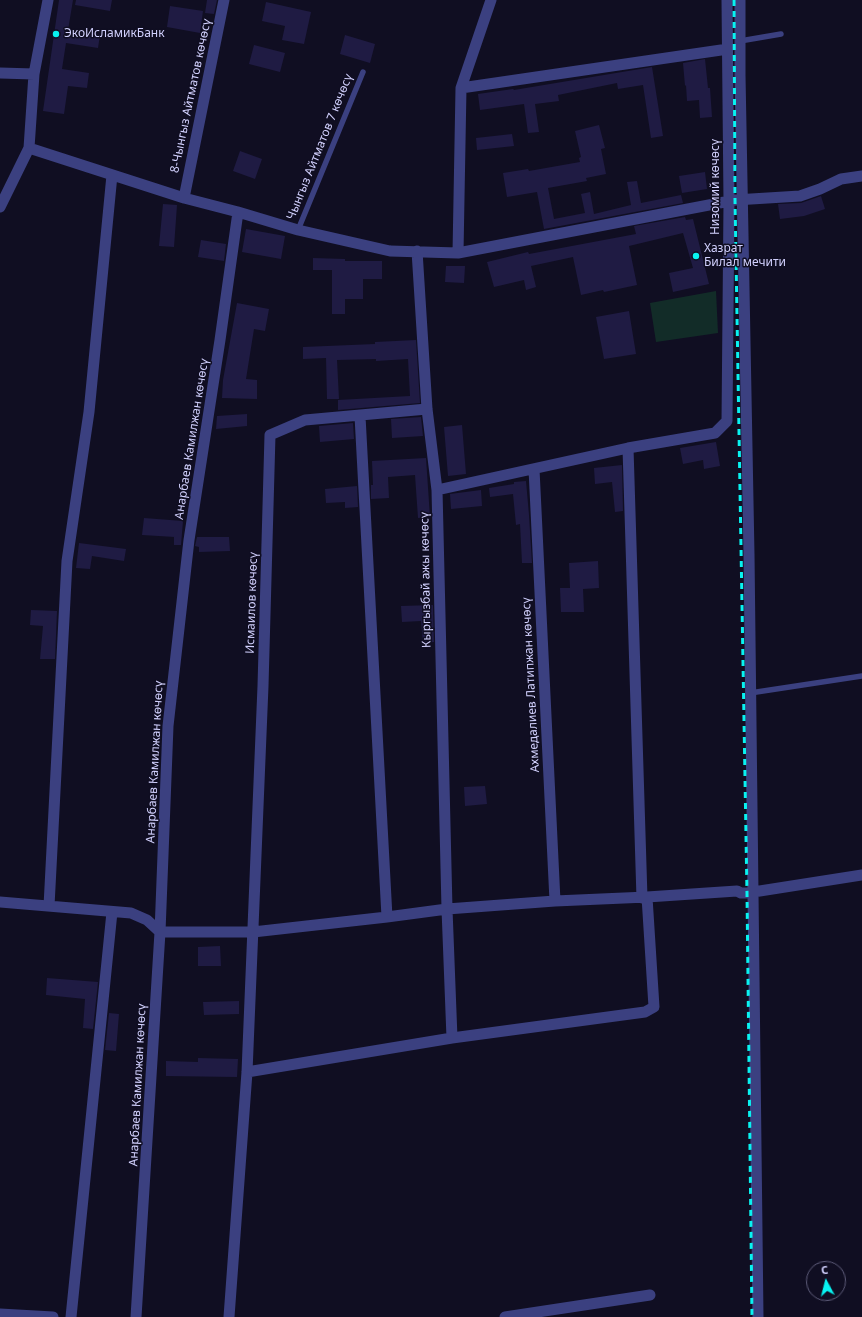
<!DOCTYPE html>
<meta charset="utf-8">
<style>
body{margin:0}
#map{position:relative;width:862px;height:1317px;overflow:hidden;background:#100e22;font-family:"Noto Sans",sans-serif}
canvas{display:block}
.north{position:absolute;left:806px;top:1261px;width:40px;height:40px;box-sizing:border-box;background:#100e22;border:1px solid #5e5c7a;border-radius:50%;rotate:353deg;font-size:11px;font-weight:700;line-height:16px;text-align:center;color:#d2d1fe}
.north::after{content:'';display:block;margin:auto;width:14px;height:18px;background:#08f3f1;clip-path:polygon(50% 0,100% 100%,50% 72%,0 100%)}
</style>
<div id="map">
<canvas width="862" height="1317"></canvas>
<div class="north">С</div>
</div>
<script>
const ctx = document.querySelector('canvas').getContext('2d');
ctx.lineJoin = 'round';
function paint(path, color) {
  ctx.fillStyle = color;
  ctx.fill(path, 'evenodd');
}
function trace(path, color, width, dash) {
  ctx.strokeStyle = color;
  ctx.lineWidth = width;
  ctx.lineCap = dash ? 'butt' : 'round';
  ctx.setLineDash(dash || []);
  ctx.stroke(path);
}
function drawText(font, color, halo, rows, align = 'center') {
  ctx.font = font + ' "Noto Sans",sans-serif';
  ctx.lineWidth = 3;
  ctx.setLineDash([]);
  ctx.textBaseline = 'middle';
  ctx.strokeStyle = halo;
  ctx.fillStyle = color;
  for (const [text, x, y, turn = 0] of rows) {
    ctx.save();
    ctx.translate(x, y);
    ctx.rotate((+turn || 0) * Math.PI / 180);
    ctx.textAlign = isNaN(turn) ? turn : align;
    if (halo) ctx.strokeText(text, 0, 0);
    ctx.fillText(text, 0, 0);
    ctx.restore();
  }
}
paint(new Path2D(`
 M716,291L718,333L656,342L650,303Z`), '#122c28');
paint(new Path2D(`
 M59,0H73L68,30L100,35L98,48L66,43L62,69L89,73L87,88L68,86L64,114L43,111Z
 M76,0H112L110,11L75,5Z
 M207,0H217L214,14L205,13Z
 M266,2L311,12L304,44L282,40L285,26L262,21Z
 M170,6L203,11L200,33L167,27Z
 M345,35L375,44L370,63L340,54Z
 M254,45L285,53L280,72L249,64Z
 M705,59L708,88H710L712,117L700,118L699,100L687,101L686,85L685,86L683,63Z
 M652,67L663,136L651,138L643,85L618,89L617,83L558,95L559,101L535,104L539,132L528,133L524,104L480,110L478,94L513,89L514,90Z
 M599,125L605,148L601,149L606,174L586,178L587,181L548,188L554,219L585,213L581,194L590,192L594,214L631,205L627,182L637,181L641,203L681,195L683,203L544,229L537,192L507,197L503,173L528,169L529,171L580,162L579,158L581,157L575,131Z
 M512,134L514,146L477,150L476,138Z
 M240,151L262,159L255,179L233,171Z
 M705,172L707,189L682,193L679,176Z
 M821,196L825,209L804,216L780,219L778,204L801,203Z
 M163,204L177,205L174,247L159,246Z
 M685,217L686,220L693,219L709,284L673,292L669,273L693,268L683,233L629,246L637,285L604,292L603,290L581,295L573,257L531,266L536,287L526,290L524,280L494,287L487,262L528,252L529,254L636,234L634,226Z
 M246,229L285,236L281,259L242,252Z
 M201,240L226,244L224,261L198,257Z
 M313,258L345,259V261H382V279H363V299H345V314H332V270H313Z
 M446,266H465L464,283L445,282Z
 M237,303L269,309L265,331L254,329L246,379L257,380V399L222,398L223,380Z
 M629,311L636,354L604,359L596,317Z
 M416,340L420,403L338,410V400L410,396L408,359L376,361V359L337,360L339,399H327L326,358L303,359V347L375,344V342Z
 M247,414V426L216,429L217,416Z
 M421,417L423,436L392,438L391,419Z
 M353,423L354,439L320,442L319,426Z
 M462,425L466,474L448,476L444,427Z
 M716,442L720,466L704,469L703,460L683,464L680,448Z
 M426,458L430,517L418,518L415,475L388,477L389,498L371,499V485H373L372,461Z
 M622,465L623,511L615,512L612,482L595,484L594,468Z
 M526,481L529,515L532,563H522L520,524L516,525L513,494L490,497L489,488L514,484V482Z
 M357,486L358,507L345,508V502L326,503L325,489Z
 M481,490L482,506L451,509L450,494Z
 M144,518L183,521L181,545H174V537H175L142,535Z
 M197,537H229L230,551L199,552V547L195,546Z
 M79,543L126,549L124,561L92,556L90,569L76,568Z
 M598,561L599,588L583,589L584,612H561L560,588H570L569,563Z
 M433,605L434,642L423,643L421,621L402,622L401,606Z
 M31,610L57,611L55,659H40L43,626L30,625Z
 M485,786L487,804L465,806L464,787Z
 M220,946L221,966H198V947Z
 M47,978L98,982L93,1029L83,1028L85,999L46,995Z
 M239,1001V1014L204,1015L203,1002Z
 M109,1013L119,1014L116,1051L105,1050Z
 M198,1058L238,1059L237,1077L166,1076V1061L198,1062Z`), '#1f1b43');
trace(new Path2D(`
 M740,41L781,34
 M298,230L363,72
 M750,693L862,676`), '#3b4080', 5.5);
trace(new Path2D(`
 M740,0V75L749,554L758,1317
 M0,73L34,74
 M461,88L728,49
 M29,148L184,198L238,212L298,230L390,251L458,253L735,200L800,196L820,189L841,179L862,176
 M184,198L224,0
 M0,207L29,148L34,74L48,0
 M417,251L427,409L437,490L447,909L452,1038
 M458,253L461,88L491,0
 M360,416L387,917
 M628,448L642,898
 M534,469L555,901
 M437,490L628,448L715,433L727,421L729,202L727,0
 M0,902L131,913L147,920L160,932H253L387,917L447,909L555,901L647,897L737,891L741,893H747L862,875
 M49,906L67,561L89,412L112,175
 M247,1072L452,1038L645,1012L654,1007L647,897
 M0,1314L53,1317
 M71,1317L112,912
 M136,1317L160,932L168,726L189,540L220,340L238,212
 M229,1317L247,1072L263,686L270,435L305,420L427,409
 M505,1317L650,1295`), '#3b4080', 11);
trace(new Path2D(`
 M734,0L735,200L747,893L752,1317`), '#08f3f1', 3, [6, 5]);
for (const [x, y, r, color] of [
 [56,34,4,"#08f3f1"],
 [696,256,4,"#08f3f1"]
]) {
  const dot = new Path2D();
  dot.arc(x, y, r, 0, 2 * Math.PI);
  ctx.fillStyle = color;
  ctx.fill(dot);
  trace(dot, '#100e22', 1.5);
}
drawText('12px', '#d2d1fe', '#100e22', [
 ["ЭкоИсламикБанк",64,34],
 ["Хазрат",704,249],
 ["Билал мечити",704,263]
], 'left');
drawText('12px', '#d2d1fe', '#100e22', [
 ["8-Чынгыз Айтматов көчөсү",191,96,-78],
 ["Чынгыз Айтматов 7 көчөсү",320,147,-68],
 ["Низомий көчөсү",716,187,-90],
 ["Анарбаев Камилжан көчөсү",192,439,-81],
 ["Кыргызбай ажы көчөсү",426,580,-91],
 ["Исмаилов көчөсү",252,603,-88],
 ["Ахмедалиев Латипжан көчөсү",531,685,-93],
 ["Анарбаев Камилжан көчөсү",155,762,-87],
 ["Анарбаев Камилжан көчөсү",138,1085,-87]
]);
</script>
